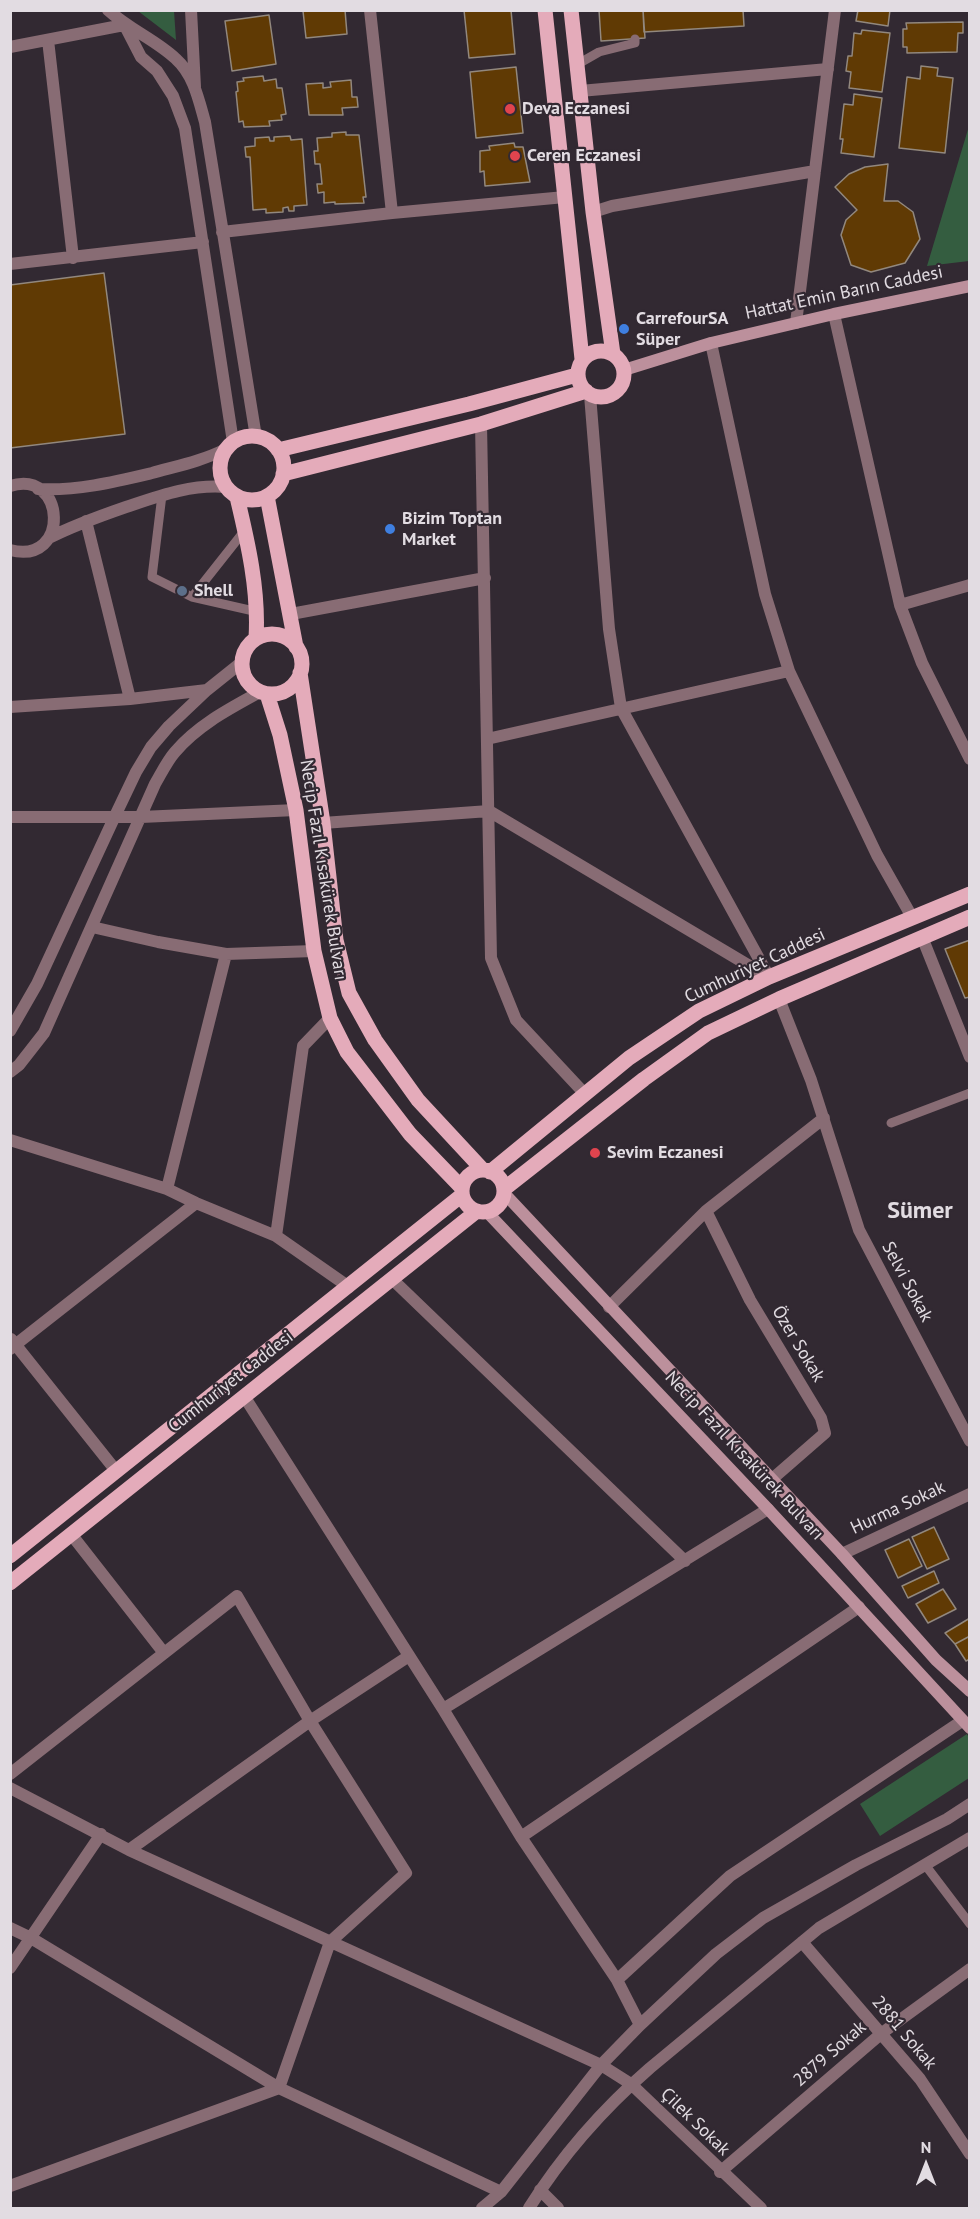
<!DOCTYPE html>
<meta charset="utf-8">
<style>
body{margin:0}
#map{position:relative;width:980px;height:2219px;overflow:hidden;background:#322932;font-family:"PT Sans",sans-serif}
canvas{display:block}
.frame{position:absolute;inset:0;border:12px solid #e2dce2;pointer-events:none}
.north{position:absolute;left:896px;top:2135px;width:60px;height:60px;-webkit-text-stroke:4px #322932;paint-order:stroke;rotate:0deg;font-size:16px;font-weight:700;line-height:24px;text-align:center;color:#e2dce2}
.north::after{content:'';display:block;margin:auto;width:21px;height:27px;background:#e2dce2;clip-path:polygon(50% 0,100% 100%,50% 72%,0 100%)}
</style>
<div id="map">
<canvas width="980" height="2219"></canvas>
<div class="frame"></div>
<div class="north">N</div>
</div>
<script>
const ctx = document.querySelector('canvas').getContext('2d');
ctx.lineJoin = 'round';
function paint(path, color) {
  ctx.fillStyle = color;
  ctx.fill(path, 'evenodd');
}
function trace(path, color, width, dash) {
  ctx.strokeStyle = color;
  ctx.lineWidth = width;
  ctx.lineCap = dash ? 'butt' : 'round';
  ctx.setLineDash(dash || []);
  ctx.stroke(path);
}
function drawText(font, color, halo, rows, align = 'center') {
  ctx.font = font + ' "PT Sans",sans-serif';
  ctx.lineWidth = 4.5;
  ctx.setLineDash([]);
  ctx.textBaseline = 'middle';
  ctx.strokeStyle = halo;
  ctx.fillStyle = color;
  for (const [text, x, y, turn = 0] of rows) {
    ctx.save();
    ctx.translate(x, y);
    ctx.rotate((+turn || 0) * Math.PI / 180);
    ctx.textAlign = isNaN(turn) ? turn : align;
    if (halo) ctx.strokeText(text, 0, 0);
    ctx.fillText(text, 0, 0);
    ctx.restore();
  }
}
paint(new Path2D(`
 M138,11H174L176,40Z
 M969,126V261L927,266Z
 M967,1734L969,1738V1778L880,1836L860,1804Z`), '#345d40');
const building = new Path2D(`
 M345,10L347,34L306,38L303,11Z
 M464,10H511L515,54L469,58Z
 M599,10H643L645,38L601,41Z
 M643,10H743L744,26L644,32Z
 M858,10H890L888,26L856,21Z
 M269,15L276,64L232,71L225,21Z
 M963,22V33H958L957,52L907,53V47H903V29H907L906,23Z
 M862,30L890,33L882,92L849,88L851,72L846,71L848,56H852L854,33L861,34Z
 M921,66L938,68L937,76L953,78L945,153L899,148L907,77L920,79Z
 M516,67L523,133L476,138L470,72Z
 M263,76L264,81L276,79L277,88H282L286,114L281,115L282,120L269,121L270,126L244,127L243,121L239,122L236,92L238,91L237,82L244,81L243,78Z
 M351,80L352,97H357L358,107L342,108L343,115H309L306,84L323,83V88L331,87L330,82Z
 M854,94L882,98L874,157L841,153L843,139H840L844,104L853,105Z
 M346,132V135H359L366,197H363L364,203L335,204V202L324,203V192L318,193L317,184H322L320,164H315L314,151H318L317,138L332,137V133Z
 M290,136L291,140L302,139L307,205L294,206V211H289L288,207L283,208V212L266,213V209L253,210L250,157H246L245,147L255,146V138L269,137L270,141H274V137Z
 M514,143L515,147H523L530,182L485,186L484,171L480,172V151L490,150L489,146Z
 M888,164L884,201H898L913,212L920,239L905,263L871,272L851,265L841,235L846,220L857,210L835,187L849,174L865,167Z
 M104,273L125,434L10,448V285Z
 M970,940V997L965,998L945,949Z
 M934,1527L949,1559L927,1569L912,1537Z
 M909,1539L922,1566L898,1578L885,1550Z
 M934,1571L939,1583L908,1598L902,1586Z
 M943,1589L956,1609L928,1623L916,1604Z
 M970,1618V1636L955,1644L945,1633Z
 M970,1636V1659L966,1661L955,1644Z`);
paint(building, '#603a04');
trace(building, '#92887e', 1.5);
trace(new Path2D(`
 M578,64L599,52L635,43V39
 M162,495L152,577L192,597L258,612
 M192,597L245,530
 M891,1123L970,1093
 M926,1866L970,1924`), '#886c74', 9);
trace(new Path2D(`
 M108,10C130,30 156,40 176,59C194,75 199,101 205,122L256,437
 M191,10L195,87
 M370,10L392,213
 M125,26L141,57L157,71L173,96L185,128L233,442
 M48,40L73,258
 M10,47L124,25
 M580,91L828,69
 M593,212L612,206L815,171
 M222,232L392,213L565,197
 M10,264L203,242
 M834,314L900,605L922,663L970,759
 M796,323L835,10
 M711,343L765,594L789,671L877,855L912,917
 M590,395L609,629L621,708L769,977
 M481,424L491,958L516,1020L585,1094
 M10,486C66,468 71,566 10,550
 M38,489C77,491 114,482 152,473C177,466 202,461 226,449
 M86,521L130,699
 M49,538C74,525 100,516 126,507C159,496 191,484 226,487
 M900,605L970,585
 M291,614L485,578
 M10,707L130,699L207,690
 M487,739L789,671
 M10,817H141L296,810
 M323,823L489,811L768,977
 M92,927L158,942L226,954
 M922,937L970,1057
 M779,999L811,1080L859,1230L970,1441
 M10,1031L37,984L115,816L136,772L151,747L169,726L207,690L242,662
 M10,1072L19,1065L44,1033L155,784C161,774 167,761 175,752C198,725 229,709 260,692
 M10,1140L167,1189L196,1203L276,1236L349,1287
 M167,1189L226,954L314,951
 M706,1211L750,1300L821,1418L825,1433L771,1480
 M276,1236L303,1046L330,1018
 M393,1280L685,1561
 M609,1307L706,1211L824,1118
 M11,1339L117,1472
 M10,1349L196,1203
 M244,1396L443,1709L521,1837L617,1980L640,2025
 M71,1534L164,1653
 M842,1554L970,1494
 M443,1709L768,1509
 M10,1774L237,1596L310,1721L406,1873L330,1942L279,2088L10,2186
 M10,1788L129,1850L601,2065L631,2084L761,2208
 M521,1837L859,1607
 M129,1850L310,1721L409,1656
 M10,1928L31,1938L279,2088L501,2192
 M802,1942L920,2079L970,2154
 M10,1968L101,1834
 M617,1980L730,1876L962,1721
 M720,2172L882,2033L970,1969
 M540,2190L558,2208
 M482,2208L501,2192L601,2065L640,2025L716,1954L763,1918L856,1865L947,1819L970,1804
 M529,2208C561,2157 604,2108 650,2068L819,1928L970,1838`), '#886c74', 12);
trace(new Path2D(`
 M624,370L711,343L834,314L970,286
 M504,1193L842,1554L936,1660L970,1691
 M487,1212L768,1509L970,1728`), '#bc909c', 12);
trace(new Path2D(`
 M545,10L582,359
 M571,10L593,212L613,354
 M578 374a23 23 0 1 1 46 0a23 23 0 1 1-46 0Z
 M220 468a32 32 0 1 1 64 0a32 32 0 1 1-64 0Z
 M278,450L469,404L577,375
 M283,474L481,424L586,391
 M267,496L296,647
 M237,497C248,543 259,591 256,638
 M242 664a30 30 0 1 1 60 0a30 30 0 1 1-60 0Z
 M300,673L323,823L336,940L349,993L375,1040L418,1100L483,1170
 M267,694L280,735L296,810L314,951L330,1018L347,1052L410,1134L462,1188
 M462 1191a21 21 0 1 1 42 0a21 21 0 1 1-42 0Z
 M490,1172L629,1058L699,1011L769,977L970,894
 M504,1189L644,1079L708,1033L779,999L970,917
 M10,1556L462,1195
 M10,1583L477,1211`), '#e4abba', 15);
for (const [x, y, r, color] of [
 [510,109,6,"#e0444e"],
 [515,156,6,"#e0444e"],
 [624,329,6,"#3f7fe0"],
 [390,529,6,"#3f7fe0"],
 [182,591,6,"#5c6f8a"],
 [595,1153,6,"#e0444e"]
]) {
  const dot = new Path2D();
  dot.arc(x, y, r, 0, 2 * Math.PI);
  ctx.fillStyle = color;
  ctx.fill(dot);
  trace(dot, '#322932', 2);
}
drawText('bold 18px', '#e2dce2', '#322932', [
 ["Deva Eczanesi",522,109],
 ["Ceren Eczanesi",527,156],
 ["CarrefourSA",636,319],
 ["Süper",636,340],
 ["Bizim Toptan",402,519],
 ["Market",402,540],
 ["Shell",194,591],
 ["Sevim Eczanesi",607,1153]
], 'left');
drawText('18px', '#e2dce2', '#322932', [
 ["Hattat Emin Barın Caddesi",844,293,-12],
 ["Necip Fazıl Kısakürek Bulvarı",323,870,81],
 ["Cumhuriyet Caddesi",755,966,-25],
 ["Selvi Sokak",907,1282,62],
 ["Özer Sokak",798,1344,59],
 ["Cumhuriyet Caddesi",231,1382,-38],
 ["Necip Fazıl Kısakürek Bulvarı",744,1456,47],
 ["Hurma Sokak",898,1508,-25],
 ["2881 Sokak",904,2033,50],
 ["2879 Sokak",830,2054,-41],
 ["Çilek Sokak",695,2122,44]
]);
drawText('bold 24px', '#e2dce2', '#322932', [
 ["Sümer",920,1211]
]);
</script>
